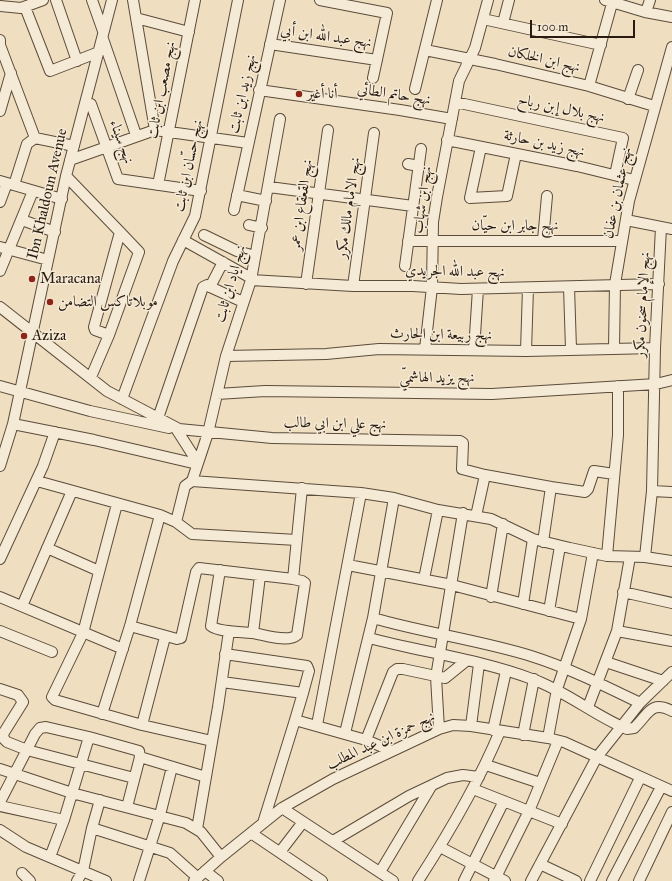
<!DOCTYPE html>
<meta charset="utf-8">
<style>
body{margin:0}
#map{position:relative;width:672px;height:881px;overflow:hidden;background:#efdebf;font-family:"IM FELL Great Primer",serif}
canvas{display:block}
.scale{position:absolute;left:530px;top:20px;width:105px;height:18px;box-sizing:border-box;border:2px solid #2a1b11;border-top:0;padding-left:5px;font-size:12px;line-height:14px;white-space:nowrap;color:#2a1b11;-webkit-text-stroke:3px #f5ead5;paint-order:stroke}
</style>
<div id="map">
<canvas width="672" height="881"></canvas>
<div class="scale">100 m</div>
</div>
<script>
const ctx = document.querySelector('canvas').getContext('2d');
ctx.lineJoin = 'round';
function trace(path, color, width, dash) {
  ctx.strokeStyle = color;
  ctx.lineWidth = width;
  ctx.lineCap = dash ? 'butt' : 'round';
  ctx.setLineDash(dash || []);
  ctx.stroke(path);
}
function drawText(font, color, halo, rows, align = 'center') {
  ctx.font = font + ' "IM FELL Great Primer",Amiri,serif';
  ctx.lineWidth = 3;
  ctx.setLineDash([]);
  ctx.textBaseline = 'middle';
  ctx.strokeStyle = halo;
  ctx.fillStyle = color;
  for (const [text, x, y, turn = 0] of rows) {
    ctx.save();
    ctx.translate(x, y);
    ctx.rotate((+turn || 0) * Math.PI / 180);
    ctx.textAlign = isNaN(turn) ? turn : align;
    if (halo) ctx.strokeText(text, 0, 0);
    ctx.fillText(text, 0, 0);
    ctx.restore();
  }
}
const minor = new Path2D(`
 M56,0L77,61
 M92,0L103,31
 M133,0L155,130
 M320,0L387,13L373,78
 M605,0L645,12L672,17
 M0,6L21,8L43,0
 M25,7L50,71L99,52
 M646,12L650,0
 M136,18L189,32
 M483,19L601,45
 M503,23L509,0
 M103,39L136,135
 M0,40V45L35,138L27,144L14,185
 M270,44L377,60
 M425,50L495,64L589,86L654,106
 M589,86L613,0
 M415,89L437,0
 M259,90L400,110L452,119
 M628,99L638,70
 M455,102L623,138L615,175
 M91,104L118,179L201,191
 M0,111L11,73
 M280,119L251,280L226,356L208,433L192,481L185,486L176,522L192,534L297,540
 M35,138L74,146
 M447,140L577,166L634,180
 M481,147L470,198L507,196L516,154
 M70,160L155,130L248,143
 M408,164L419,166
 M66,176L120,232L94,327L95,330L109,335L91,377
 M0,181L62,199
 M158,185L195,0
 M269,187L413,206
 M237,195L266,201
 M0,202L7,183
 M234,210L280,0
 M22,220L55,232
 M626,220L672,229
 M249,225L262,228
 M661,227L655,348L652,491L672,492
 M204,235L237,251L255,256
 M183,240L251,278
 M543,240L547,196
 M408,241H622
 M0,247L48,260
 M405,266L421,149
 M0,271L33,191
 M251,280L353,286H413L461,289L659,284
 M306,284L328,130
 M353,286L374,133
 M210,287L243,302
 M569,287L571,349
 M0,307L107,391L179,429L272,438L460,441L463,443L462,469L485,475
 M109,335L139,252L120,232
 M614,348L615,284L629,201L672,47
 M425,349L432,287L433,222L437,197L459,81L475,48L488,0
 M474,350L478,289
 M526,351L528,288
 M226,356L326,354L379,349L526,351L655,348
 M0,386L90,411L169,428
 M217,394L265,391L492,394L656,384L672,380
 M122,399L173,261L195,216L238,0
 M158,418L203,287L207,285L210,287L223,262
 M13,424L94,440L197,464
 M175,427L198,463
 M0,466L13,424L66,176L112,0
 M37,481L160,515L176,522
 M192,481L361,493L394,498L438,510L491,519L533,539L570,548L607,556L645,557L672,561
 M117,504L83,633L52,697L55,700L142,725L212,741
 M476,516L485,475L551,487
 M543,542L551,487L585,492L588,489L594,471L614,474
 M47,548L99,571
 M607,556L618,435V386
 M645,557L652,491
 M0,559L43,466L55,432
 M348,565L452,585L581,619
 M220,570L211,626C218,632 244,632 253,633L260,576
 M424,579L438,510
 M623,592L672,603
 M0,597L123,649
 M491,597L503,524
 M523,604L533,539
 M22,606L72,491
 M549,611L560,546
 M373,618C425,633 479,640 531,656C569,668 605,686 640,703
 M130,626L177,639L181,638L196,572L199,568L293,579L302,488
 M0,631L52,652
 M617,631L672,641
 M253,633C265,635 288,643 297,635L305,583L302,581L293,579
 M369,638C422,652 482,660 532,679C566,691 595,716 627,729L634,728C649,714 650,700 672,711
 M225,654L307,666L309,671L303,693
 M606,662L663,681
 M222,682L303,693L295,720
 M0,689L18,695L23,702L3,734L4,739L7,742L27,750L134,778
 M588,707L617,631L630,557
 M102,714L130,626L160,515
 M142,725L165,637
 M317,725L361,493
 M471,726L479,664
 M439,729L436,677L463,513
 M493,730L506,671
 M345,733L373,618L394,498
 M523,735L534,679
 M548,738L557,689L581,619L593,553
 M366,740L393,672L397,669H403L445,678L466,661
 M140,757L206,777
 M486,765L540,783
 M0,769L72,793L186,823L201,832L221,857
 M473,789L562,824
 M0,802L35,734L40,728L46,727L89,737L139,751L140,757L127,807
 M0,806L64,820
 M282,808L393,881
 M263,823L295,720L366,740L392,751
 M92,828L170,853L198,878
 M197,829L218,707L229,631
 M0,830L26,847L106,881
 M251,833L322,881
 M333,841L409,796L447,778L463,775L479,777
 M440,847L505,881
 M280,852L303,822
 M50,857L64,820L89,737
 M540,864L576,881
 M205,871L218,881
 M380,872L432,785
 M22,873L30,881
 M77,881L83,871L92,828L100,800
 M139,881L160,815L172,767
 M194,881L221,857L282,808L333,779L439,729L453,725L471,726L548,738L564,742L672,791
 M418,881C449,833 478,784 500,731
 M464,881L504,801
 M494,881L529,811L558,741
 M531,881L597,757L640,703L672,672
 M590,881L640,778
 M612,881L661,787
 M639,881L672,812`);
trace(minor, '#5b4c3c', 12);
trace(minor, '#f5ead5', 10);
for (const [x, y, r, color] of [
 [299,94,4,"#8f2418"],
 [32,279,4,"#8f2418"],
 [50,302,4,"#8f2418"],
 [24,336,4,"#8f2418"]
]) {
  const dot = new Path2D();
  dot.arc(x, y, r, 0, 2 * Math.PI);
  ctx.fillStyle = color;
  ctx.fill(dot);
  trace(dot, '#f5ead5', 1.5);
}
drawText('15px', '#2a1b11', '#f5ead5', [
 ["نهج عبد الله ابن أبي",326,37,8],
 ["نهج ابن الخلكان",544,60,13],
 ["نهج مصعب ابن ثابت",162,90,-79],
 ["نهج زيد ابن ثابت",243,94,-77],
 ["نهج حاتم الطائي",394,95,9],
 ["نهج بلال إبن رباح",561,109,12],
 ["نهج سيناء",121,142,70],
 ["نهج زيد بن حارثة",544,144,12],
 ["نهج حسّان ابن ثابت",189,166,-78],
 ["نهج عثمان بن عفان",618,193,-78],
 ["Ibn Khaldoun Avenue",48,194,-77],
 ["نهج ابن شهاب",423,200,-82],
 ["نهج القعقاع ابن عمر",302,205,-82],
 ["نهج الامام مالك مكرر",349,208,-82],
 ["نهج جابر ابن حيّان",515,226],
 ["نهج عبد الله الجريدي",455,272,1],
 ["نهج اياد ابن ثابت",231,284,-74],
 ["نهج الإمام سحنون مكرر",643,305,-87],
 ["نهج ربيعة ابن الحارث",441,335,1],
 ["نهج يزيد الهاشميّ",437,378],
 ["نهج علي ابن ابي طالب",335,424,1],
 ["نهج حمزة ابن عبد المطلب",381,741,-25]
]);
drawText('15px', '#2a1b11', '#f5ead5', [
 ["أنا أغير",307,94],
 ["Maracana",40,279],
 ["موبلاتاكس التضامن",58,302],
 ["Aziza",32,336]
], 'left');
</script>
